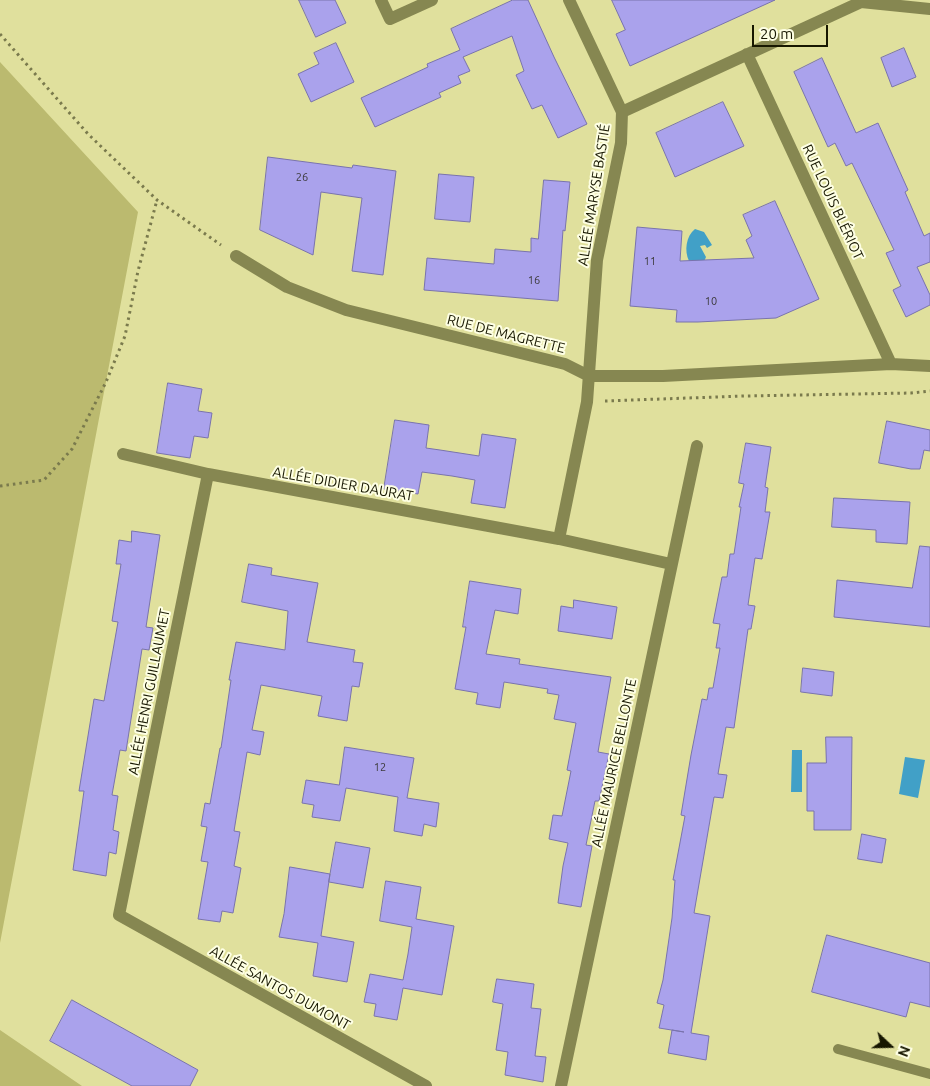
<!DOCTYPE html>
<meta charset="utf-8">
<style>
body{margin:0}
#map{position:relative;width:930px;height:1086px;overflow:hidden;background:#e0e09d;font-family:Ubuntu,sans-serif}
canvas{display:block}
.north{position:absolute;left:865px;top:1021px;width:50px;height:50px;-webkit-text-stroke:4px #feffe4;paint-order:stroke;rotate:111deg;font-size:14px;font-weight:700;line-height:20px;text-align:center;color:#171700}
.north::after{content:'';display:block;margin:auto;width:18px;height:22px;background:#171700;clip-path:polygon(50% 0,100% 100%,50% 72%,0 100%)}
.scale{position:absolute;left:752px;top:25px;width:76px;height:22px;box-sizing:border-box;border:2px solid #171700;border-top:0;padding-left:6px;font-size:15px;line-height:18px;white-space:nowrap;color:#171700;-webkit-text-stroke:4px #feffe4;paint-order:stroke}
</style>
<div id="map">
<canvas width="930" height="1086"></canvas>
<div class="north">N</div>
<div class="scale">20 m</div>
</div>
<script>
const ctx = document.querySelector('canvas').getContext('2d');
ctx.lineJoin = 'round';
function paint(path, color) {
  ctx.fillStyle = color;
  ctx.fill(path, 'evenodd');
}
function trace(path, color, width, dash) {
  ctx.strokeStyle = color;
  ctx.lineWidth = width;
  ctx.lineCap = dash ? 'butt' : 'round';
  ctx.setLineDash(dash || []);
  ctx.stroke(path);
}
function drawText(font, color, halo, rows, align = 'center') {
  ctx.font = font + ' Ubuntu,sans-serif';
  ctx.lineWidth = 4;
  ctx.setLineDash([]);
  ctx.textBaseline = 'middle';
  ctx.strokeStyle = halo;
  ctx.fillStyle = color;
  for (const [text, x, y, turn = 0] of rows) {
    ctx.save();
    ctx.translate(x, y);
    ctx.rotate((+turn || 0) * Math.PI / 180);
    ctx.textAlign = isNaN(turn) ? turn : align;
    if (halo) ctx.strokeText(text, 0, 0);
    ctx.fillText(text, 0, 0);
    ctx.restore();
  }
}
paint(new Path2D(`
 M0,62L138,212L0,943Z
 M0,1030L82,1086H0Z`), '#bbba6f');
paint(new Path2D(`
 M695,229L704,232L712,245L707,248L705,245L700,246L706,257L703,264L689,261C684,251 686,236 695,229Z
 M792,750H802V792H791Z
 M905,757L925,760L918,798L899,794Z`), '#41a0c7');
const building = new Path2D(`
 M299,0H335L346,23L316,37Z
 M513,0H528L554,57L587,124L558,138L542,105L532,109L516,75L524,71L512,36L463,57L470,71L458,76L461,83L439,93L441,97L375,127L361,98L428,67L427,64L460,50L451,29Z
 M612,0H775L630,66L616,34L625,30Z
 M336,43L354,82L311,102L298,74L319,64L314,53Z
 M904,48L916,77L892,87L881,58Z
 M822,58L856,133L878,123L908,190L905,192L924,236L930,233V262L917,267L930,295V305L906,317L893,290L901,286L886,253L894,250L852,163L846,166L835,143L828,147L794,72Z
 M723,102L744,146L675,177L656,133Z
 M268,157L352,168L353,165L396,171L383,275L352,271L362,198L321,192L313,255L260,230Z
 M439,174L474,177L470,222L435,219Z
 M544,180L570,182L565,231L563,230L558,301L424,290L427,258L494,264L495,249L531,252V238L538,239Z
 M775,201L819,299L776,318L698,322H676L677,310L630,306L637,227L682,231L680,261L754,258L746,240L752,236L743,215Z
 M168,383L202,389L198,411L212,413L208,438L194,436L190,458L157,453Z
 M395,420L429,425L426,448L440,450L479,456L482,434L516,439L505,508L471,503L475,480L452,476L422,472L418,494L384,489Z
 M887,421L930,430V451L924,450L920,469H911L879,463Z
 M746,443L771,447L765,487L768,488L765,512H770L762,559L755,558L748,605L755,606L751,629H748L734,728L726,727L718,774L727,775L723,798L714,797L694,913L710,916L691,1033L709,1036L706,1060L668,1053L672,1030L684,1032L659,1028L664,1005L657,1003L663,980L672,918L675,880H673L685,816L681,815L691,755L702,699L707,700L709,688H713L720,648H716L720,624L713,623L722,577H727L730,554H734L741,507H739L744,484L739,483Z
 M834,498L910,502L907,544L876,542V530L832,527Z
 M132,531L160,535L146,627L153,628L149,650L142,649L126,751L120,750L112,795L118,796L113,830L119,832L116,854L109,852L106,876L73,870L84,791H79L94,699L104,701L118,622L112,621L121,564H116L119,540L131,542Z
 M920,546L930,547V627L834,617L837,580L912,588Z
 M249,564L272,568L271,575L318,583L307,642L355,650L353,662L363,663L359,687L352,686L347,721L318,716L322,696L261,685L252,730L264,732L260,755L247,752L234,831L240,832L234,866L241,868L233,913L222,911L220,922L198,919L208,862L201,861L207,827L201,826L205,803L210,804L220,748H221L231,680H229L236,642L285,650L288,611L242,602Z
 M470,581L521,589L518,614L495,610L486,654L520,659L519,664L611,677L598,752L609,754L599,801H595L586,845L592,846L581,907L558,903L563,866L568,843L549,839L553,815L562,816L571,771L567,770L576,723L554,719L559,695L547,693L548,689L504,682L500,708L476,704L478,693L455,689L466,627H463Z
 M574,600L617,607L612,639L558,631L561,606L573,608Z
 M803,668L834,672L832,696L801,692Z
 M826,737H852L851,830H814V811H807V763H826Z
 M345,747L414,758L407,798L439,803L436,827L424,824L422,836L394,831L398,797L346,788L340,821L312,817L314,805L302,803L306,780L339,785Z
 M862,834L886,839L882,863L858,859Z
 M336,842L370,848L363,888L329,882Z
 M290,867L330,874L321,936L354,942L347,982L313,976L318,943L279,937L284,914Z
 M386,881L421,887L416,919L454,926L442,995L403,988L397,1020L374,1016L376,1004L364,1002L370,974L403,980L408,954L412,927L380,921Z
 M827,935L930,963V1007L910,1002L906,1017L812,992Z
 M497,979L534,984L531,1008L541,1009L535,1056L546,1057L543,1082L505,1075L508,1052L496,1050L503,1004L493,1002Z
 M72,1000L198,1070L190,1086H132L50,1041Z`);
paint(building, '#aaa2ec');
trace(building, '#7973ac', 1);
trace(new Path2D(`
 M0,34L88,134L157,200L221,245
 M605,401L744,396L911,393L930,391
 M0,486L44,480L72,449L106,382L125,336L138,271L157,200`), '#7a7a4d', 3, [2.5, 4]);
trace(new Path2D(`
 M838,1049L930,1074`), '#868751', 10);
trace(new Path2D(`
 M381,0L390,19L432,0
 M569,0L622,112L621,143L597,260L587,402L559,539L671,564
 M747,54L891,364
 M622,112L861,2L930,9
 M236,256L287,287L346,310L565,364L589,376H663L891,364L930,366
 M123,454L208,474L559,539
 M208,474L119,915L426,1086
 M561,1086L697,446`), '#868751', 12);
drawText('11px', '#3c3a3b', null, [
 ["26",302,177],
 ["11",650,261],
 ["16",534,280],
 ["10",711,301],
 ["12",380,767]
]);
drawText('14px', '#171700', '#feffe4', [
 ["ALLÉE MARYSE BASTIÉ",594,195,-81],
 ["RUE LOUIS BLÉRIOT",833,202,65],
 ["RUE DE MAGRETTE",506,334,14],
 ["ALLÉE DIDIER DAURAT",343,484,10],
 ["ALLÉE HENRI GUILLAUMET",149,692,-79],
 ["ALLÉE MAURICE BELLONTE",614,763,-78],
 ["ALLÉE SANTOS DUMONT",280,988,29]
]);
</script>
